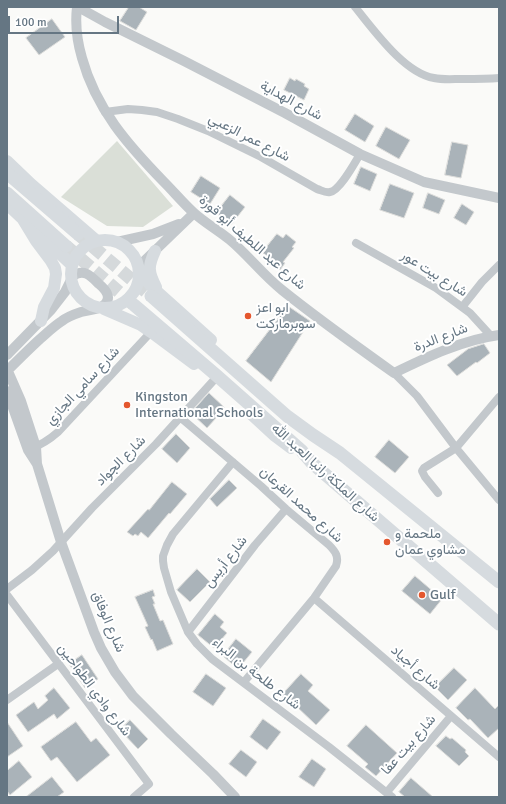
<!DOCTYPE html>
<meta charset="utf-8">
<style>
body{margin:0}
#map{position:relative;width:506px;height:804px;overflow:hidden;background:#fafaf8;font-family:Signika,sans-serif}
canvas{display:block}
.frame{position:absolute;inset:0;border:8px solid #657683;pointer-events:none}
.scale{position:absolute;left:8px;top:16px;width:111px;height:18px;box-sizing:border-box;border:2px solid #657683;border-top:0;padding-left:5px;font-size:12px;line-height:14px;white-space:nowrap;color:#657683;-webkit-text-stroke:3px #fff;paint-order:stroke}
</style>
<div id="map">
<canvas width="506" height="804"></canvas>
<div class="frame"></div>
<div class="scale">100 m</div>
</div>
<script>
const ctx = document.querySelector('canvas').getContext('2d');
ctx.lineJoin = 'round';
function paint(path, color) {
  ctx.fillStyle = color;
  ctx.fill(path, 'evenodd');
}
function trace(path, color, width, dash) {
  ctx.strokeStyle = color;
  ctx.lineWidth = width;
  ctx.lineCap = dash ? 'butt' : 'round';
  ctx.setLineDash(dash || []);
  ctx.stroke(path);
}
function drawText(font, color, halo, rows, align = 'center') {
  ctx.font = font + ' Signika,Vazirmatn,sans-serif';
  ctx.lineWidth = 4;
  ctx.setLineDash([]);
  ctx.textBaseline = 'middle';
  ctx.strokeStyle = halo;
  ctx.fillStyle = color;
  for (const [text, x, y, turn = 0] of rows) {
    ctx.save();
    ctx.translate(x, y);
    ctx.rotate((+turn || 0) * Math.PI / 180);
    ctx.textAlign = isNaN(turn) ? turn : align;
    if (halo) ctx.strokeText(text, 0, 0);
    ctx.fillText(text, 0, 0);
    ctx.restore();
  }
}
paint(new Path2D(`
 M117,141L173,206L143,227L107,226L61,197Z`), '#dadfd7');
const building = new Path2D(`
 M129,7H139L147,12L136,30L120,21Z
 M52,19L65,37L39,55L26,38Z
 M290,78L295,81L296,79L305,84L304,86L309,89L304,100L284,90Z
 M355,114L374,126L365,142L345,130Z
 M386,127L410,140L399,159L376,146Z
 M452,142L468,145L461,178L445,175Z
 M361,167L377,174L370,191L354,184Z
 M201,176L220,188L210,204L191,192Z
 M390,184L414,193L404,218L380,210Z
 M428,193L445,200L439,214L423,208Z
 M230,195L245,207L231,225L216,213Z
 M462,204L474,212L466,225L454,218Z
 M277,234L283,238L286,234L296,242L292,247L294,248L283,262L285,263L280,270L265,258L267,256L263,253L266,250L265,249Z
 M288,306L310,321L271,382L246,361Z
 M484,344L490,353L477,363L476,362L457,376L447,365L468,349Z
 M209,393L225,408L207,428L191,413Z
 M176,434L190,448L177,463L162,449Z
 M389,440L409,457L395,473L375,457Z
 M229,480L237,488L217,507L210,499Z
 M172,482L187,494L170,514L169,513L148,538L141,532L138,536L135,534L133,536L127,532L148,509L149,510Z
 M197,569L210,582L190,602L177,590Z
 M415,576L442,599L430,614L402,591Z
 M153,590L155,596L152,597L155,604H153L160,621L163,620L173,644L157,651L152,639L151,640L145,627L148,626L135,597Z
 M215,614L224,622L220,627L227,633L214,648L198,635Z
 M236,639L252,652L238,669L223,656Z
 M82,655L98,679L85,688L69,664Z
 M454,668L467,680L448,700L435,687Z
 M206,674L226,688L213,706L193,692Z
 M301,674L313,685L308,691L330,710L316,725L295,705L293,707L281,696Z
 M54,688L70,708L57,719L54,714L28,732L16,715L34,702L38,709L48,700L45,696Z
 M475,688L495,709L499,705V728L488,738L470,719L468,720L456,708Z
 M263,719L281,732L267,750L250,737Z
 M130,720L148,739L138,749L120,730Z
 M7,722L23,746L7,757Z
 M76,722L91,742L96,738L110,755L77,782L57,757L51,761L41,747Z
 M366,725L397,753L376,776L365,767L368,764L347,746Z
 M446,736L450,739L452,738L466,750L465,752L469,756L459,766L436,746Z
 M241,750L257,762L246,777L229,764Z
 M312,759L326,769L314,787L299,777Z
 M19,761L32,777L10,795L7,791V771Z
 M52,777L64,792L57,797H26Z
 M411,778L433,797H405L399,792Z`);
paint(building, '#aab3b9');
trace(building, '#dcdcda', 1);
trace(new Path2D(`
 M78,234L151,296
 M66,246L134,305`), '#d5d9db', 13, [13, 6]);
trace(new Path2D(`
 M355,7C374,30 404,73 434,78C443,80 453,79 462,79C474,79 487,79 499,78
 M105,112L128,109L142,110L157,112L178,119L208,131L261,157L317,189C321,190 325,193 330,192C340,190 354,164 360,154
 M356,243L436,288L470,313L491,336
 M463,306L482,282L499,265
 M394,373L417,396L456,448L499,500
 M181,418L261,486L286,509L329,545C336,552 339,557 336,566L314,598L244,682
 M30,449C41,445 49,440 58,432L151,332
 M233,462L173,534L167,545L163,556V561L164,568L171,592L188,632L197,644L212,659L329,747L392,797
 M438,493L425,477L422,471L424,468L456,448L499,397
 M7,589L32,570L53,551L92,508L156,444L214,380
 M7,595L149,784L134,797
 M314,598L499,757
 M188,632L255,545L286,509
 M7,700L58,664
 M387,792L451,716`), '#c3c8cc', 8);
trace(new Path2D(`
 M77,7C75,24 77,41 82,58C96,109 128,145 164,182C174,192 183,203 194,213C205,223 218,230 230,240C248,255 263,275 282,290C318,319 356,346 394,373C427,357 462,340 499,335
 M78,7L105,22L184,61L285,113L360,154L424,182L499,198
 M117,242L153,234L179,224
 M139,266L194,213
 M7,355L51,310L65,292L73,276C84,268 91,276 99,284C105,289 112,297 105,304C100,310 88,310 81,312C75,314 67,317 62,321C54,326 47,333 40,339C29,349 18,360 7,371
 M7,369L21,401L36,447L37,464L61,542L94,632L101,648L115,672L133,696L171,734L213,774L235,797
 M7,391L28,450L37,464`), '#c3c8cc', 10);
trace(new Path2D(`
 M7,161L31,184L97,241
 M7,204L72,265
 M22,218L36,241L51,261L55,268L56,274L54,288L44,307L41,321
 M71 274a34 34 0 1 1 68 0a34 34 0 1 1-68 0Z
 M155,251C148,266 148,272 156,287
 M140,273L153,288L211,340
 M104,309L141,325L151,332L194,364
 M249,412L275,436L291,448`), '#d6dbdf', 12);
trace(new Path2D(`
 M7,173L78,234
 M7,193L66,246
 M151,296L287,416L313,435L340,453L499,582
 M134,305L216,375L301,450L312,463L499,624`), '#d6dbdf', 13);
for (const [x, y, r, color] of [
 [248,316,4,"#e4572e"],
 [127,405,4,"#e4572e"],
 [387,542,4,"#e4572e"],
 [422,595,4,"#e4572e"]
]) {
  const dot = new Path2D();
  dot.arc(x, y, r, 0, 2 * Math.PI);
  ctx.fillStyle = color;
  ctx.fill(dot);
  trace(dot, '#fff', 1.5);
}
drawText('14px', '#657683', '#fff', [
 ["شارع الهداية",291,101,28],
 ["شارع عمر الزعبي",249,138,27],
 ["شارع عبد اللطيف أبو قورة",252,243,41],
 ["شارع بيت عور",434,274,32],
 ["شارع الدرة",441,338,-21],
 ["شارع سامي الجازي",83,386,-47],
 ["شارع الجواد",121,461,-45],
 ["شارع الملكة رانيا العبد الله",325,473,42],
 ["شارع محمد القرعان",301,505,42],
 ["شارع أريس",226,562,-52],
 ["شارع الوفاق",108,622,67],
 ["شارع أجياد",415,668,41],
 ["شارع طلحة بن البراء",256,674,38],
 ["شارع وادي الطواحين",94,690,53],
 ["شارع بيت عفا",409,745,-49]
]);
drawText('14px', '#657683', '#fff', [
 ["ابو اعز",256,308],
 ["سوبرماركت",256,324],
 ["Kingston",135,397],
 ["International Schools",135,413],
 ["ملحمة و",395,534],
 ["مشاوي عمان",395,550],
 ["Gulf",430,595]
], 'left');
</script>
